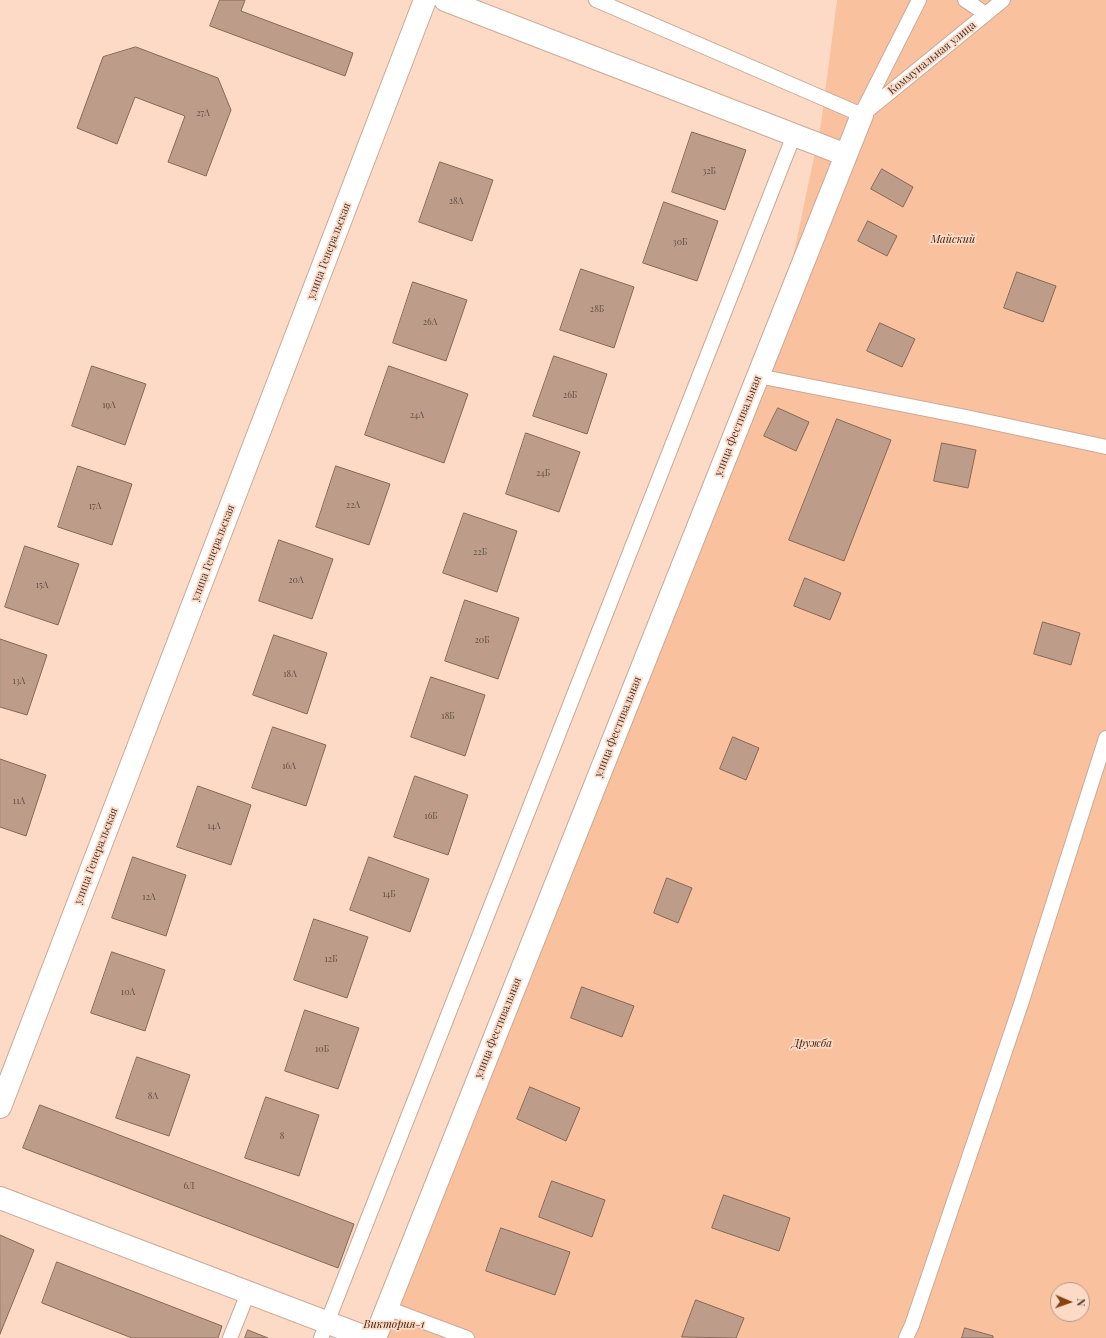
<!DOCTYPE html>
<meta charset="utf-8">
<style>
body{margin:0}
#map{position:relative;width:1106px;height:1338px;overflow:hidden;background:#fddac6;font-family:"Playfair Display",serif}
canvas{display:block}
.north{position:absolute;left:1050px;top:1282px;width:40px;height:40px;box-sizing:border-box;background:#fddac6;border:1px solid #b39889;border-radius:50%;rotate:92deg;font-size:11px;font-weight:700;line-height:16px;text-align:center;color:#43352d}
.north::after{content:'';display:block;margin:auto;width:14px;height:18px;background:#854311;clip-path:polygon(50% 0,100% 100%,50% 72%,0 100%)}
</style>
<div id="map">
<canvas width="1106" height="1338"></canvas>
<div class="north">N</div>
</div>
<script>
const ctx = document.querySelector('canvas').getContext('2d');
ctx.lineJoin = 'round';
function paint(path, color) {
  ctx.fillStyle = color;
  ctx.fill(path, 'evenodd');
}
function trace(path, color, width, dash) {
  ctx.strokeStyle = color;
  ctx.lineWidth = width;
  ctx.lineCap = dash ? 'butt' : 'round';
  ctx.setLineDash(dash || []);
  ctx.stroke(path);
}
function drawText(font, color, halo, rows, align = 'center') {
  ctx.font = font + ' "Playfair Display",serif';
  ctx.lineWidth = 3.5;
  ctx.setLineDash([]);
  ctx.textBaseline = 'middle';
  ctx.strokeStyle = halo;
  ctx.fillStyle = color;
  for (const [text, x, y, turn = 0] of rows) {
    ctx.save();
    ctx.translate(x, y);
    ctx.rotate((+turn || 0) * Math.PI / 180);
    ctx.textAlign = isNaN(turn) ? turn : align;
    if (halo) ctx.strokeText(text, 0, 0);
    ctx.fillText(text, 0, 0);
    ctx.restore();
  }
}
paint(new Path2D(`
 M837,0H1106V1338H375L769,371L821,124ZM1058,1290H1082V1314H1058Z`), '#fac19e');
const building = new Path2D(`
 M220,0H245L241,11L353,53L345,76L210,26Z
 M136,47L218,78L231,110L206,176L168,162L185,116L135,97L117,144L77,128L103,57Z
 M692,132L746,150L725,210L672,192Z
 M440,162L493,180L472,241L419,222Z
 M882,169L913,187L903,207L871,189Z
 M664,202L718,221L697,281L643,263Z
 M868,221L897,236L887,256L858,241Z
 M581,269L634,287L614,348L560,330Z
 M1017,272L1056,286L1043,322L1004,308Z
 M413,282L467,300L446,361L393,343Z
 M880,323L915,339L902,367L867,351Z
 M554,356L607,374L587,434L533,416Z
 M92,366L146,384L125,445L72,426Z
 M389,366L468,394L444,463L365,435Z
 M778,408L809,422L796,451L764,436Z
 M837,419L891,440L844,561L789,540Z
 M526,433L580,452L559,512L506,494Z
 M942,443L976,450L968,488L934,481Z
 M78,466L132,484L112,545L58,527Z
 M336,466L390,484L369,545L316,527Z
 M464,513L517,531L497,592L443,573Z
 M279,540L333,559L312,619L259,601Z
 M25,546L79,564L58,625L5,607Z
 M805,578L841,593L830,620L794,606Z
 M465,600L519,618L498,679L445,661Z
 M1043,622L1080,633L1071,665L1034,654Z
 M274,635L327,653L307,714L253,695Z
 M0,639L47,655L27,715L0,707Z
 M431,677L485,695L465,756L411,737Z
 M273,727L326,745L306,806L252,788Z
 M733,737L759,748L746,780L720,769Z
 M0,759L46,775L26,836L0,827Z
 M415,776L468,795L448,855L394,837Z
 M198,786L251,805L231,865L177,847Z
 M133,857L186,875L166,936L112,918Z
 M369,857L429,879L410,932L350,910Z
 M667,878L692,888L678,923L654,913Z
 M314,919L368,937L347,998L294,980Z
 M112,952L165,970L145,1031L91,1013Z
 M582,987L634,1006L622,1037L571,1018Z
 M305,1010L359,1028L338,1089L285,1071Z
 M137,1057L190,1075L169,1136L116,1118Z
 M530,1087L580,1108L566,1141L517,1119Z
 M266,1097L319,1115L299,1176L245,1158Z
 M40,1105L354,1224L338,1268L23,1148Z
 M552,1181L605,1200L592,1237L539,1217Z
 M724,1195L790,1218L779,1251L712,1228Z
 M501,1228L570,1252L555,1295L486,1271Z
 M0,1235L34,1250L0,1334Z
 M57,1262L222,1326L218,1338H132L42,1303Z
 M696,1300L744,1318L736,1338L682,1337Z
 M965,1328L993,1336V1338H962Z
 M248,1330L268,1338H245Z`);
paint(building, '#bd9d8a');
trace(building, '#866856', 1);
const lane = new Path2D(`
 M596,0L862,115
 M965,0L986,14
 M864,109L919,0
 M862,115L1003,0
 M758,376L971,418L1106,447
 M387,1308L467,1338
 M230,1338L248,1293
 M321,1338L794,135
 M906,1338L912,1325L1022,1001L1106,738`);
const street = new Path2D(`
 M445,0L846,155
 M0,1107L425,0
 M0,1198L368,1338
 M375,1338L862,115`);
trace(lane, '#caa996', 16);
trace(street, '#caa996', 24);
trace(lane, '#fff', 14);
trace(street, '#fff', 22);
drawText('9px', '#624f44', null, [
 ["27А",203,113],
 ["32Б",709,171],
 ["28А",456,201],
 ["30Б",680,242],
 ["28Б",597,309],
 ["26А",430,322],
 ["26Б",570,395],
 ["19А",109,405],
 ["24А",417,415],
 ["24Б",543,473],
 ["22А",353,505],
 ["17А",95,506],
 ["22Б",480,552],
 ["20А",296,580],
 ["15А",42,585],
 ["20Б",482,640],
 ["18А",290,674],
 ["13А",19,681],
 ["18Б",448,716],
 ["16А",289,766],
 ["11А",19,801],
 ["16Б",431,816],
 ["14А",214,826],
 ["14Б",389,894],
 ["12А",149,897],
 ["12Б",331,959],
 ["10А",128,992],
 ["10Б",322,1049],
 ["8А",153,1096],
 ["8",282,1136],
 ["6Л",189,1186]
]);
drawText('11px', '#43352d', '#fddac6', [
 ["Коммунальная улица",932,58,-39],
 ["улица Генеральская",329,251,-69],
 ["улица Фестивальная",738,426,-68],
 ["улица Генеральская",213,553,-69],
 ["улица Фестивальная",618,727,-68],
 ["улица Генеральская",96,856,-69],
 ["улица Фестивальная",498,1028,-68]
]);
drawText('italic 11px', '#432512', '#fddac6', [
 ["Майский",953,240],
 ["Дружба",812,1044],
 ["Виктория-1",394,1325]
]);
</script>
